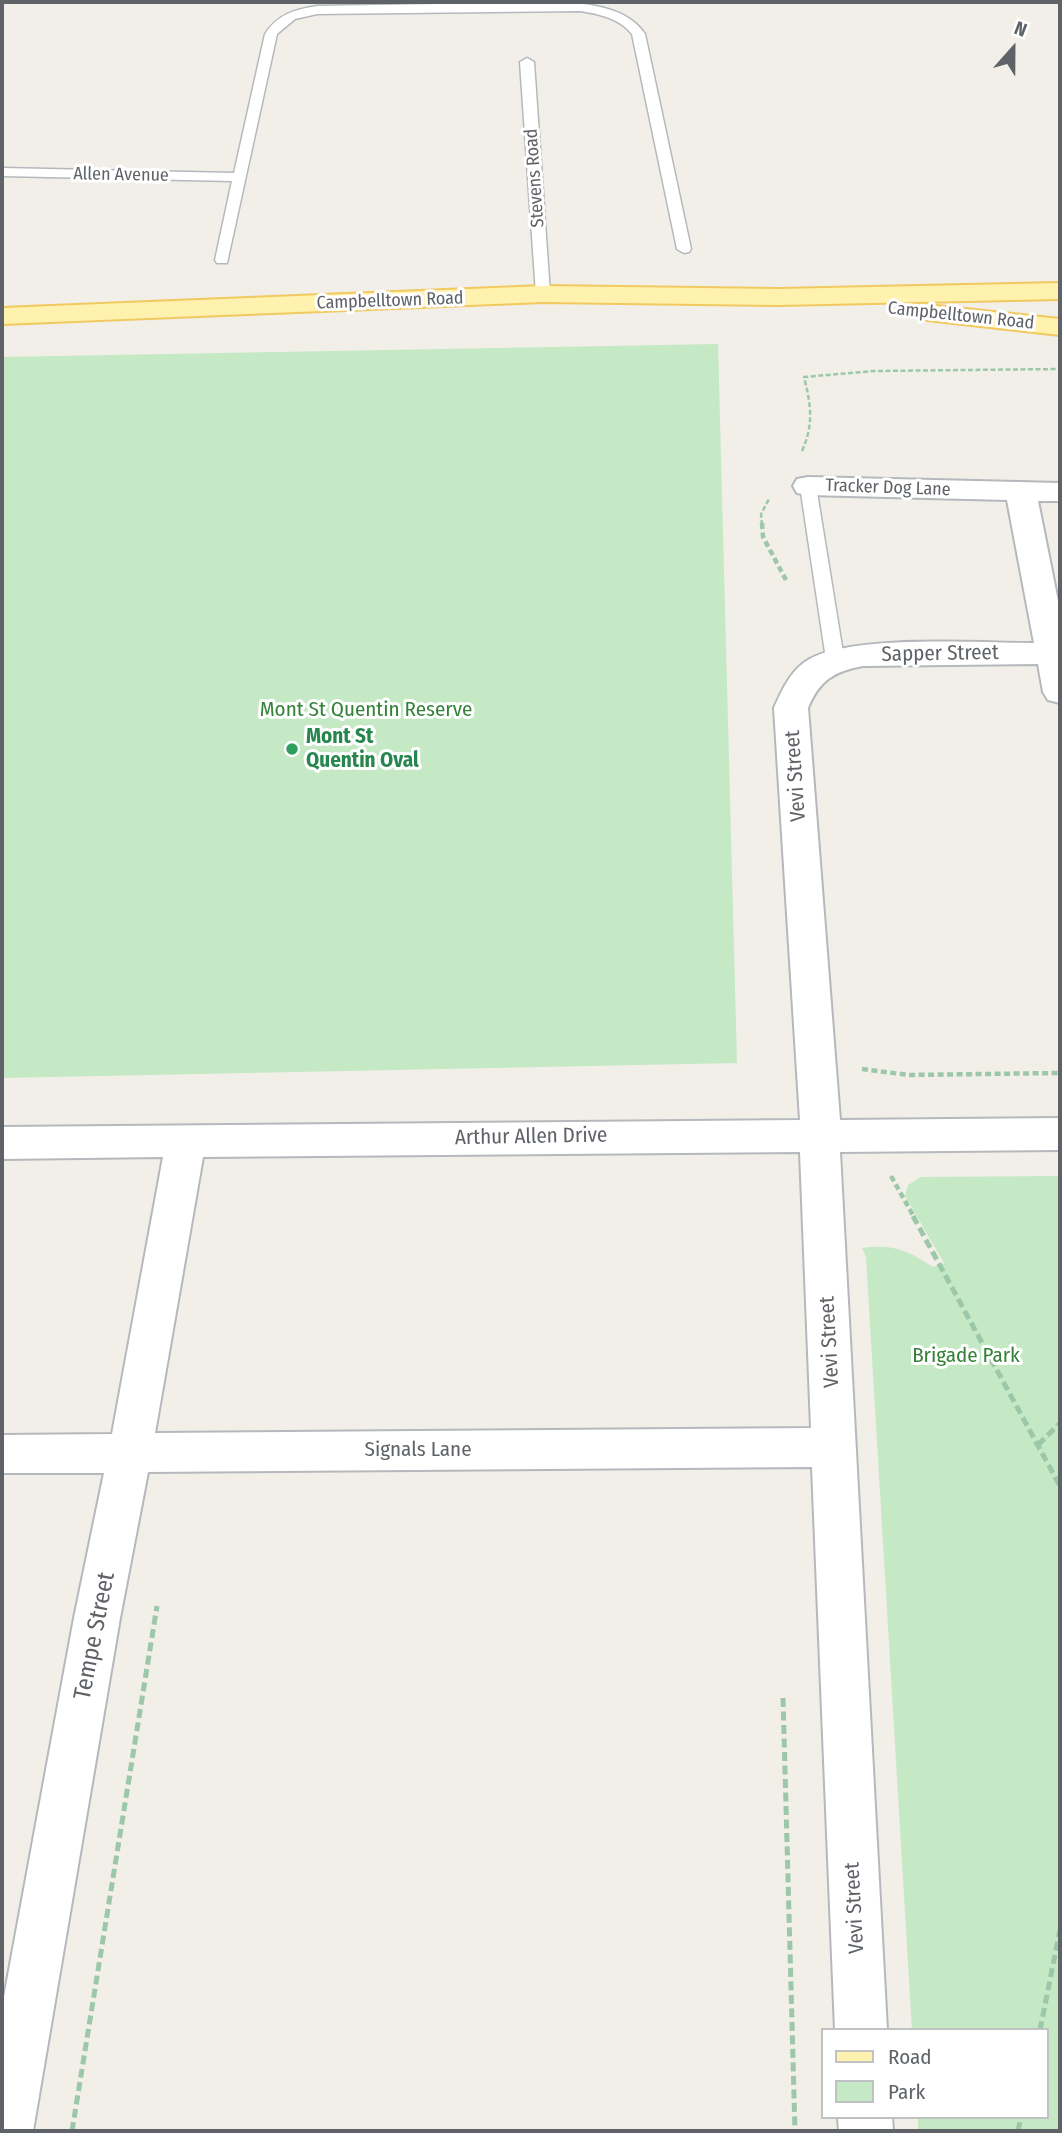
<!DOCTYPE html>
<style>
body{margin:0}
#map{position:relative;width:1062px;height:2133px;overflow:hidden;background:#f1efe8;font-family:"Fira Sans Condensed",sans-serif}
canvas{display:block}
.frame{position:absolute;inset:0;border:4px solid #5f6368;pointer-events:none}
.legend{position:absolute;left:821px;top:2028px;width:228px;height:91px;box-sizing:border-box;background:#fff;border:2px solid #bfc1c3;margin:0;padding:9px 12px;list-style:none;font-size:21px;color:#5f6368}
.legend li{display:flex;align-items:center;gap:14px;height:35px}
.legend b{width:35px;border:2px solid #bfc1c3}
.north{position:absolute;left:978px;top:14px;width:70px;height:70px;-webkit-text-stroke:5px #fff;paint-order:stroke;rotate:21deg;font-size:19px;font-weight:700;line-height:28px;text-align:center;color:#5f6368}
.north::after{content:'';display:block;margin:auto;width:24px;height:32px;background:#5f6368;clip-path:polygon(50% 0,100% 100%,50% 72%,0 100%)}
</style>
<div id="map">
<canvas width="1062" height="2133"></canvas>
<div class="frame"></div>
<ul class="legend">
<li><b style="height:9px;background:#fff2af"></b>Road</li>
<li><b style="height:19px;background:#c5e8c5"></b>Park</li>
</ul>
<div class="north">N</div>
</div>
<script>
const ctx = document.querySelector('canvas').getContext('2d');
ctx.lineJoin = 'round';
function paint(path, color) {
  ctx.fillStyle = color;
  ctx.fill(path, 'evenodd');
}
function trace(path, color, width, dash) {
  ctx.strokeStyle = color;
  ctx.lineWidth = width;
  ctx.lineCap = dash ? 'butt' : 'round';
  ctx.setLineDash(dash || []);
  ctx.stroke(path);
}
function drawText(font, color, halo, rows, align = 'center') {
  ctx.font = font + ' "Fira Sans Condensed",sans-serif';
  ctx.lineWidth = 6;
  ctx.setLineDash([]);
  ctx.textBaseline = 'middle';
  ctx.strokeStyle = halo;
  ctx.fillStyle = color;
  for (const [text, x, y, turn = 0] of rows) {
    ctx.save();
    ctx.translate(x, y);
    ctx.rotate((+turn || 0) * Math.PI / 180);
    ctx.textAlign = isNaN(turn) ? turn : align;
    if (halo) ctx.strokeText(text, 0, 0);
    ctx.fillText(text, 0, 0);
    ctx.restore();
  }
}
paint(new Path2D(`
 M718,344L737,1063L2,1078V357Z
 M1060,1176V2131H918V2117H1046V2030H912L866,1257L862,1248C893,1244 907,1250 933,1267L944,1263L905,1196L908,1185L921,1177Z`), '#c5e8c5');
const service = new Path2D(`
 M560,2C590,4 627,7 645,34L691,249L689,252L684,253L677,249L632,34C619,18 599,14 580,11L317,14L295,19L277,34L227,263H217L215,260L232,181L2,176V168L234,173L265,34C278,14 294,10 317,6Z
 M527,58L534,62L550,294L543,298L536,294L520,62Z
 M808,481L816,486L844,659L835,665L826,659L800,486Z`);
const minor = new Path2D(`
 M808,477L1060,483V501H1038L1060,611V703L1048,700L1043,692L1038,664L863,666C834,671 819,681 808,708L840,1120L1060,1118V1150L840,1152L887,2030H835L812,1467L148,1472L120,1618L33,2131H2V2008L74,1618L104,1473H2V1435L112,1434L163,1157L2,1159V1127L800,1120L774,708C782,690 791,670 808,660C850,634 981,643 1034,643L1007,500L808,495L797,493L793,486L797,479ZM800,1152L811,1428L155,1433L203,1157Z
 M838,2117H892L893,2131H839Z`);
const primary = new Path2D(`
 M1060,283V299L778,305L543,302L2,324V308L543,286L778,289Z
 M937,306L1060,319V335L927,320L923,314L927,308Z`);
trace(service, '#b5b8bc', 3);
trace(minor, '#b5b8bc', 4);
trace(primary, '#f2c960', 4);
trace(new Path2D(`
 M802,451C814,424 811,405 804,377L874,371L1060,369
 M762,525L761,514L769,499`), '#9cc7a9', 2.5, [5, 2.5]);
trace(new Path2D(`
 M762,523L763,537L786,580
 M862,1069L909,1075L1060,1073
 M891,1176L914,1217`), '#9cc7a9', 4.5, [6, 3.5]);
trace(new Path2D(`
 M913,1216L1060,1486
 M1038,1445L1060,1423
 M783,1698L795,2131
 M1040,2030L1060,1930
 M72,2131L157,1606
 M1018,2131L1021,2117`), '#9cc7a9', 5, [9, 4.5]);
paint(service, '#fff');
paint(minor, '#fff');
paint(primary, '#fff2af');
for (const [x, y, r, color] of [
 [292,749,7,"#2e9e5b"]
]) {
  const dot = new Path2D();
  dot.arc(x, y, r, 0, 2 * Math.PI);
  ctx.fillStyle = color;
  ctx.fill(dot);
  trace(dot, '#fff', 2.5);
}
drawText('18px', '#5f6368', '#fff', [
 ["Allen Avenue",121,175,1],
 ["Stevens Road",535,178,-94],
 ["Campbelltown Road",390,301,-2],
 ["Campbelltown Road",961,316,6],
 ["Tracker Dog Lane",888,488,2]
]);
drawText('21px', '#5f6368', '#fff', [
 ["Sapper Street",940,654,-1],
 ["Vevi Street",796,776,-94],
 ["Arthur Allen Drive",531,1137,-1],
 ["Vevi Street",830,1342,-93],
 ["Signals Lane",418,1450],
 ["Vevi Street",855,1908,-93]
]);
drawText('21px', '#348238', '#fff', [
 ["Mont St Quentin Reserve",366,710],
 ["Brigade Park",966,1356]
]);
drawText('bold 21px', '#27864d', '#fff', [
 ["Mont St",306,737],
 ["Quentin Oval",306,761]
], 'left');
drawText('24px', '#5f6368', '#fff', [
 ["Tempe Street",95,1636,-79]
]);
</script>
